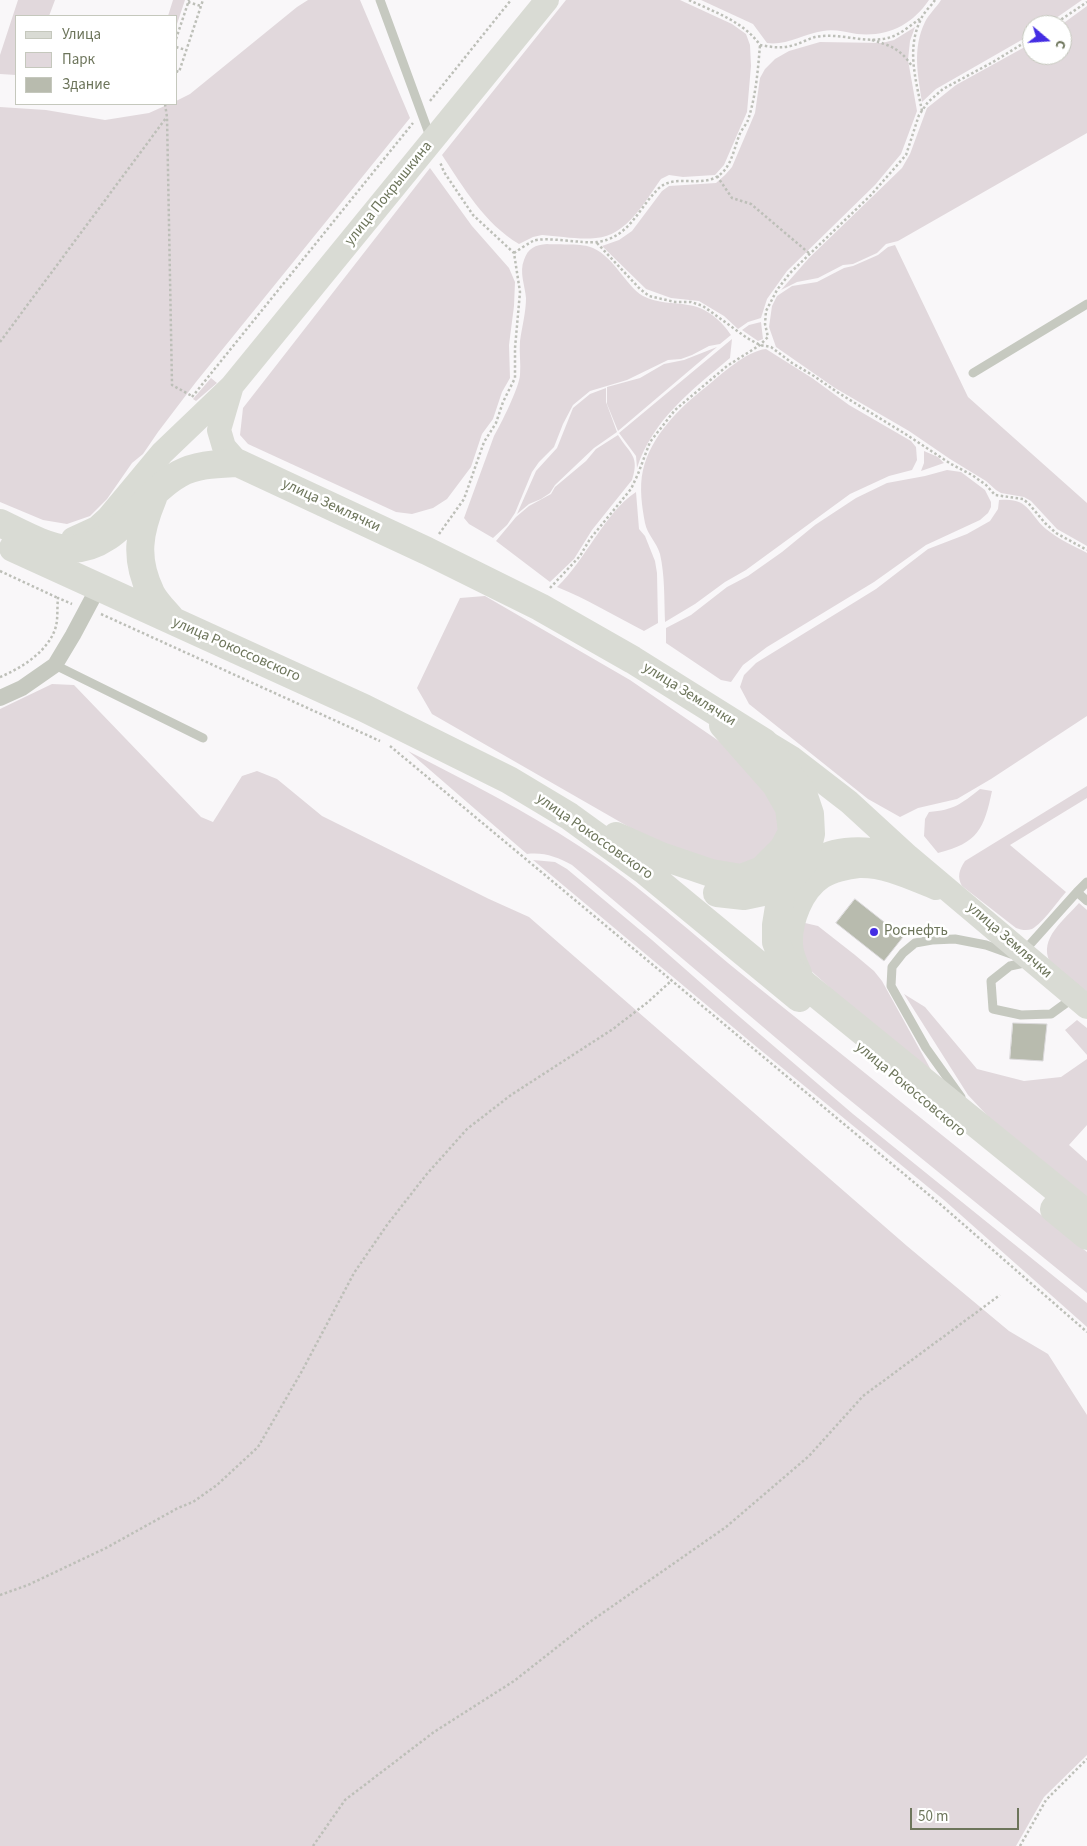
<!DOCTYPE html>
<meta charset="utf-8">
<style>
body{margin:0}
#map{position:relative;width:1087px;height:1846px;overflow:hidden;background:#f9f7f9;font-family:"Source Sans 3",sans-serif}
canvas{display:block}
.legend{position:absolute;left:15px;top:15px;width:162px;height:90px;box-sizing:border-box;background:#fff;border:1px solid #c5c8bd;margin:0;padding:6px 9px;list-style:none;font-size:15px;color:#6d755b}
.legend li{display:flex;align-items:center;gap:10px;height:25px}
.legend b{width:25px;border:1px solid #c5c8bd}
.north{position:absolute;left:1022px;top:15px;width:50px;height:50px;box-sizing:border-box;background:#fff;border:1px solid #c5c8bd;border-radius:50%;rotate:108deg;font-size:14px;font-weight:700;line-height:20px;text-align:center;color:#6d755b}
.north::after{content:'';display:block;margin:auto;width:18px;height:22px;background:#442de3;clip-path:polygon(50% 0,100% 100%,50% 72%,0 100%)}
.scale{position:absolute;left:910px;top:1808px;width:109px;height:22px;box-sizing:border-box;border:2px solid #6d755b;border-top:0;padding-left:6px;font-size:15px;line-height:18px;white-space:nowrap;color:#6d755b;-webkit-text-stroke:4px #fff;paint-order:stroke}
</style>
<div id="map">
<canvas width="1087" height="1846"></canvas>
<ul class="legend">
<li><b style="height:6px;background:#d9dbd4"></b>Улица</li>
<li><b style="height:14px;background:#e1d8dc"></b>Парк</li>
<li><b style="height:14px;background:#b8bbae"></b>Здание</li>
</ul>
<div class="north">С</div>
<div class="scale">50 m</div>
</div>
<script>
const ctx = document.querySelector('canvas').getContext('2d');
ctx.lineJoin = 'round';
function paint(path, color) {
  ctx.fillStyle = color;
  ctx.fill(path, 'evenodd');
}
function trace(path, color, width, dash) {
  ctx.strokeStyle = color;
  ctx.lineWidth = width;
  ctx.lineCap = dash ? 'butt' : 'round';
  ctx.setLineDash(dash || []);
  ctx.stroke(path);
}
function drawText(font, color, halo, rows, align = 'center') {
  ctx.font = font + ' "Source Sans 3",sans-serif';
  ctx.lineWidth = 5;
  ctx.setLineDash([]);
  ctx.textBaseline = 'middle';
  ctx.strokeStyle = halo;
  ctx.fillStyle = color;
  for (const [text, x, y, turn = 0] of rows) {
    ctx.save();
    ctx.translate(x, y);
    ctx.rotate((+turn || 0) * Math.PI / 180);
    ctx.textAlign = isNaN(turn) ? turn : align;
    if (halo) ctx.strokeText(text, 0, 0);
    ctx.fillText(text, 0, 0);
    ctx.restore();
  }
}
paint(new Path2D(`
 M18,0H55L49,16H16V75L0,74V55Z
 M173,0H185L176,27V16H168Z
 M308,0H360L410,118L196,382L158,432L143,454L132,463L107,499L90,516L67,524L43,520L0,502V107L46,110L105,120L149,113L169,104H176V101L190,94L297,7Z
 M566,0H680L732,24L746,34L750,45L751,66L747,112L724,165L715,175L683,177L669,175L661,179C645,201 627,236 596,238C579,240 559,236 542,235L533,237L519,244C484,223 464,188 442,155Z
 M701,0H929C912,25 888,37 857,34C845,32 834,29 823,31C804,34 785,46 767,43L753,24Z
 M941,0H1082L1046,25H1032V34L936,89L922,102C918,75 912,49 925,22C929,14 936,8 941,0Z
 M1087,6V133L898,241L886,244L877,253L853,264L843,265L818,278L797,282L781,290L809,258L902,168L910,154L927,108L956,85L1032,43V55H1062L1061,25Z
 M915,27L910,41L908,60L917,111L901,154L875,185L787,271L767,299L761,318L748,322L738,329L724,316L699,301L671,298L646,289L602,246L619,240L632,231L662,191L669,186L716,183L725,175L732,167L755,113L760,78L765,69L775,59L789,51L820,42L882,43L894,40Z
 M430,168L472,226L509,268L515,282L514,306L509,345L510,378L502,392L493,419L482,434L471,467L447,499L433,508L412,514L396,512L248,444L240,435L243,408Z
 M547,244C559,245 583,243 593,248C614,257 626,286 643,296C658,304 673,302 688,305C706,307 722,321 731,335L720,344L709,346L692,355L681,359L668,360L627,380L590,391L573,405L563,424L554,447L539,462L532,472L515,513L507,525L493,538L469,524L464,518L494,436C501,424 519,388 520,375C521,364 519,352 520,341C522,327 526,312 526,298C525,286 519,272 524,260C528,248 535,245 547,244Z
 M895,245L968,397L1087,503V546L1057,529L1031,501L1024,497L1001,493L996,490L986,481L950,459L909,431L835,388L776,347L769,327L772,306L777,296L792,286L817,282L844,268L853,266L878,255L888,247Z
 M761,322L763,339L758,341L742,330L749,325Z
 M732,339L730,358C692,390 653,419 637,468L636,456L619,433Z
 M717,347L618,431L607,404V387L640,378L664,364L684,360Z
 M766,349L812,378L849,405L911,441L916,447L917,460L912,470L889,476L850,494L746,570L725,582L695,604L665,622C664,599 665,576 660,554C657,543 647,534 645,523C642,507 639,487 643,470C651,436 679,408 706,387C722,374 746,351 766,349Z
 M211,378L217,383L196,401L193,399Z
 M606,388V402L617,432L594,448L555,485L550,493L541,499L529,504L517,514L536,471L557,448L573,408L590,394Z
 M618,435C630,454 640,456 632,480L592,530L574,559L550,582L496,541L516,517L529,506L551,494L555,487L586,461L596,449Z
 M924,451L938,457L944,463L921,471L924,463Z
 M947,470L961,472L985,490L991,502V507L988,513L980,520L926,545L874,582L767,647L743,665L731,682L721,680L666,643V628L691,615L727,587L748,576L782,552L815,525L856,498L887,483L925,476Z
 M636,492L639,529L645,536L655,561L657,573L658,623L644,631C615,616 587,599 557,587C586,560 604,513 636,492Z
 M999,500C1029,497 1028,513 1046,529C1058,539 1074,546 1087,553V716L991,779L957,799L918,808L900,817L868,799L749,704L740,687L744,675L756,663L876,589L928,549L967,534L990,521L998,509Z
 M485,596L630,680L732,750L779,809L781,833L762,858L735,869L662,846L432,714L417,688L460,598Z
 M52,684L74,685L201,817L213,822L242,776L257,771L277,779L322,816L489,899L529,917L907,1246L1009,1331L1048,1354L1087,1415V1755L1044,1797L1016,1846H0V709Z
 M408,751C466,781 524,810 579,846C640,885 693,935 749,980C862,1070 974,1161 1087,1252V1293L835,1088L572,865C557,857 544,852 527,854Z
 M1087,786V798L1010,845L1066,892C1057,902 1043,923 1032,929C1027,931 1021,930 1016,928L962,886C957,877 959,870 965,861Z
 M980,789L992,791C984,829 978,843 938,853L924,836L925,819L929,812C954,810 961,804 980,789Z
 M533,860L555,862L567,869L652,940L734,1012L853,1114L1087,1303V1327L944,1200L758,1048Z
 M1079,903L1087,910V992L1050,962C1038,939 1065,919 1079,903Z
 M805,923L818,926L855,955L874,971L882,981L941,1088L808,968L797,944Z
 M904,994L925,1007L977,1069L1024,1081L1061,1077L1087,1059V1125L1069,1145L1087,1161V1198L998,1127L968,1095Z
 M1077,1020L1087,1028V1055L1065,1030Z`), '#e1d8dc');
const building = new Path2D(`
 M855,899L903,937L884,961L836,923Z
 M1013,1023L1047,1024L1043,1061L1010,1059Z`);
paint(building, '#b8bbae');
trace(building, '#dbd9db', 1);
trace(new Path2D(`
 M689,0C714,12 743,21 760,45C771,47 782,49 794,45C801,43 808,39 815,37C839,32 864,44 888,38C900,35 911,25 921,18
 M188,2L201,6
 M1053,25L1087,2
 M176,39L189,0
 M872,40C892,46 900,49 912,66
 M176,47L186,50
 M176,71L179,72L203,0
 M430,101L511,0
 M165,104L167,117L172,385L192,396
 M922,111C916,80 906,49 921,19C924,12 931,6 935,0
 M717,176L732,198L751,204L810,254
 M597,243L640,289L649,296L675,302H691L703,306L747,338L760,345L771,347L792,363L814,376L837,392L907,435L951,464L972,475L986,485L995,495L1023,499L1029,504L1045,523L1056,533L1087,550
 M514,253C520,249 527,244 533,241C545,236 583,244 597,242C629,238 638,209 658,189C672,175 694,185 712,179C730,173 733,152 739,136C741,130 746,125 748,120C756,96 758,69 760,45
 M0,342L166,118
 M192,397L413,123
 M439,534L464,499L484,442L496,423L503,402L515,378V348L520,292L514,253L473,215L444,172L440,162
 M0,571L58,598
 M550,588L580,556L590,539L631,489L638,474L650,442L675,410L727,366L760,345L768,337L765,324L766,311L777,290L790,273L871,195L906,155L919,115L928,102L943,89L993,62L1032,38
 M101,614L380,741
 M0,677C22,668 50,650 56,626C58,618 57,607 58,598L72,604
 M390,746L940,1204L1087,1332
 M0,1595L28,1585L106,1548L178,1508L193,1502L217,1485L258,1447L302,1371L354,1273L387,1225L426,1175L467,1129L511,1095L613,1029L648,1002L671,981
 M313,1846L345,1800L434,1732L514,1681L584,1626L726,1527L809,1456L863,1396L1000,1295
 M1020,1846L1046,1800L1087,1759`), '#bdbfb8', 2.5, [2.5, 2.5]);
trace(new Path2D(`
 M380,0L431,139
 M973,373L1087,304
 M55,665L203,738
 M1077,892L1087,882
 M1024,951L1077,892L1087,901
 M1029,962L1010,966L991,981L993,1009L1021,1015L1051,1014L1073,998
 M961,1097L926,1048L891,986L892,967L903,953L915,943L932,940L955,939L986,945L1011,954`), '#c6c9c0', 9);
trace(new Path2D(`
 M0,698L22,688L55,665L73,635L98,588`), '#c6c9c0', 16);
trace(new Path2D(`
 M231,389L219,430L224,447L238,463
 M73,539L97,528L108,518L162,453L231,387L547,0
 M769,744L792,758L849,802L909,857L1087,1007
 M804,863C813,860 824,855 834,852C859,846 884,851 909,857
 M800,973C796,964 791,954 791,944C790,921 802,890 822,877C831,871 847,867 859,866C885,865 911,878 936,888`), '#d9dbd4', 24);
trace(new Path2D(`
 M153,498C139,532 134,558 151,593C156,603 166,612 173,621
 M0,523C19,532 47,548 68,549C117,551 140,496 179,474C197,464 218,464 238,463L427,551L540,607L633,660L764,742L803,793L810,814L811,834L804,863L782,888L776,925V942L781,955L792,971L804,984L1087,1214
 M13,548L364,708L509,780L569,816L645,871L799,998
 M616,836L661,856L711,873L741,878L762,870L783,849L792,832L789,808L776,785L723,725
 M717,893L744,896L782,888
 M1054,1209L1087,1236`), '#d9dbd4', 28);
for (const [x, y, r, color] of [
 [874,932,5,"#442de3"]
]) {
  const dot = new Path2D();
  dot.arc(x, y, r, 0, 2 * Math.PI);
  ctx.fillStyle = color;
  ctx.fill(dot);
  trace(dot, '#fff', 2);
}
drawText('15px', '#6d755b', '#fff', [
 ["улица Покрышкина",389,194,-51],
 ["улица Землячки",331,506,25],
 ["улица Рокоссовского",236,650,24],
 ["улица Землячки",689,695,32],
 ["улица Рокоссовского",594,837,35],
 ["улица Землячки",1009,941,41],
 ["улица Рокоссовского",910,1090,40]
]);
drawText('15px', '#6d755b', '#fff', [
 ["Роснефть",884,932]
], 'left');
</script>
